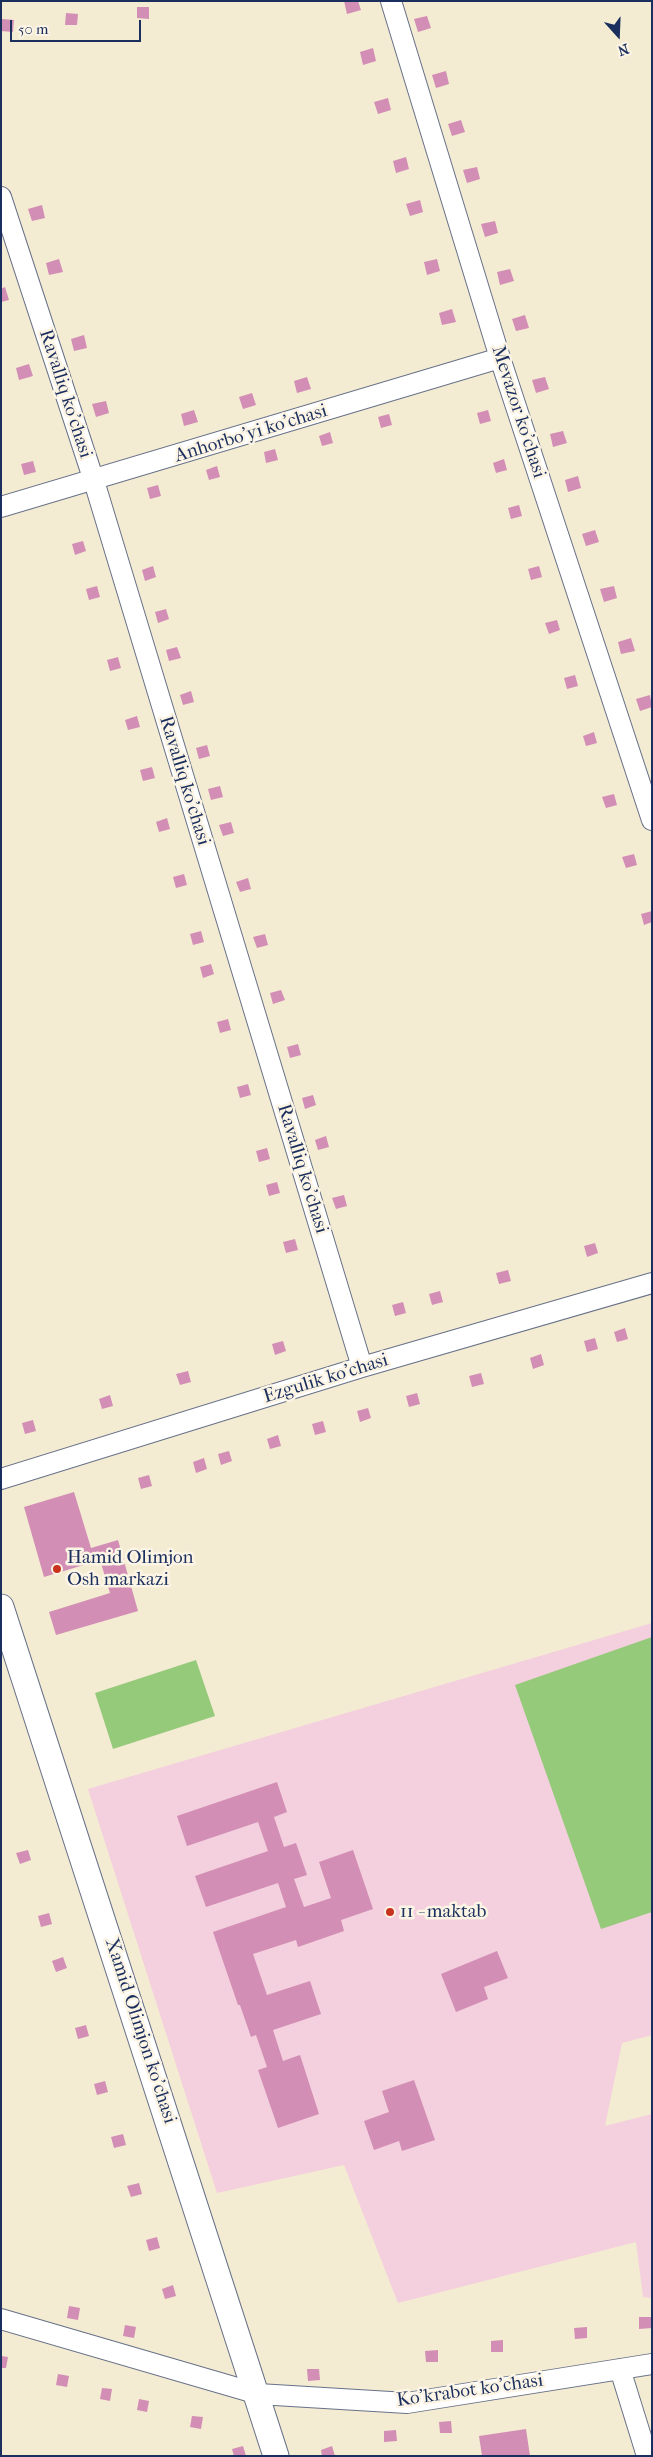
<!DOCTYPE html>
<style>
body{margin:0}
#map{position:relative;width:653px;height:2457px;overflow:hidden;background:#f4ebd3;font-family:"IM FELL French Canon",serif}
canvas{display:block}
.frame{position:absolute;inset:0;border:2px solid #1b2f5e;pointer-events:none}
.north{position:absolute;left:593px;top:10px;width:50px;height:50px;-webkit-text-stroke:4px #fcf5e5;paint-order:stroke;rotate:160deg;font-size:14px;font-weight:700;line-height:20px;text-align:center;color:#1b2f5e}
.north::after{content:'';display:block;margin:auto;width:18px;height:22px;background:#1b2f5e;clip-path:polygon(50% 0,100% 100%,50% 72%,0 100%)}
.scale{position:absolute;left:10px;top:20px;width:131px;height:22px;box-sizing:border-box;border:2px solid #1b2f5e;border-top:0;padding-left:6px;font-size:15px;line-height:18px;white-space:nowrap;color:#1b2f5e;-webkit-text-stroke:4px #fcf5e5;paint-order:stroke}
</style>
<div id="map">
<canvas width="653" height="2457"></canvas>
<div class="frame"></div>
<div class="north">N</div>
<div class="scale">50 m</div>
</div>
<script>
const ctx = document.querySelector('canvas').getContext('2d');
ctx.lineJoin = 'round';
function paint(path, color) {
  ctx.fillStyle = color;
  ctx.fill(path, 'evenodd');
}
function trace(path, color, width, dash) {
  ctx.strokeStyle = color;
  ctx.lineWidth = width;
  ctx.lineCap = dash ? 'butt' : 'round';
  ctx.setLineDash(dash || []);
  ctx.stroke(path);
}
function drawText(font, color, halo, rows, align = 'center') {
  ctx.font = font + ' "IM FELL French Canon",serif';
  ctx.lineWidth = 5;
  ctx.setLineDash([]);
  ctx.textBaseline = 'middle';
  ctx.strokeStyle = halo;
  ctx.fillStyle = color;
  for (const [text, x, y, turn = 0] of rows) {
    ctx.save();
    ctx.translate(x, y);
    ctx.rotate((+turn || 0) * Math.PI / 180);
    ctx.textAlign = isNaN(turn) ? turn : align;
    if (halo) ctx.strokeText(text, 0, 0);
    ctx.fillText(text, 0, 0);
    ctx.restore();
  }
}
paint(new Path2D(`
 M652,1623V2035L622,2043L605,2126L652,2114V2298L643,2297L636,2242L398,2303L344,2165L217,2193L88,1789Z`), '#f4cfdd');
paint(new Path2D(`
 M652,1637V1912L601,1929L515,1685Z
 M196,1660L215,1716L113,1749L95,1693Z`), '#96ca7b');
paint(new Path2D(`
 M344,1H358L361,10L347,14Z
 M137,7H149V19L137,18Z
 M66,13L78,14L77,25H65Z
 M427,16L431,28L418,32L414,19Z
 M2,19L14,20L13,32L1,31Z
 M373,48L376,61L363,65L360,52Z
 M446,71L449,84L436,88L432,75Z
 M388,98L391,110L378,114L374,102Z
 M461,120L465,132L452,136L448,124Z
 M406,157L409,169L396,173L393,161Z
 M477,167L480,179L467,183L463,170Z
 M420,200L423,212L410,216L406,204Z
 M42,205L45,218L32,221L28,209Z
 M495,221L498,233L485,237L481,224Z
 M59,259L63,272L49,275L46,263Z
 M437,259L440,271L427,275L424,262Z
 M510,269L514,281L500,285L497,272Z
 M5,287L9,300L1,302V289Z
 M452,309L456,322L442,325L439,313Z
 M525,315L529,328L516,331L512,319Z
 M84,335L87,348L74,351L71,339Z
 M29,364L33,376L19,380L16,368Z
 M307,377L311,389L297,393L294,381Z
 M545,377L549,389L536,393L532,380Z
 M252,393L256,405L243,409L239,397Z
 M106,401L109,413L96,417L92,404Z
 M194,410L198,422L184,426L181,414Z
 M488,410L491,421L480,424L477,413Z
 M389,414L392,425L381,428L378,417Z
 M563,431L567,443L553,447L550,434Z
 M330,432L333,443L322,446L319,436Z
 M275,449L278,460L266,463L264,452Z
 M504,459L507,470L496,473L493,463Z
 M33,461L36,472L24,475L21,464Z
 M217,466L220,477L209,480L206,470Z
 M578,476L581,488L568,492L565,480Z
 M158,485L161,496L150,499L147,488Z
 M519,505L522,516L511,519L508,508Z
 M595,530L599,542L586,546L582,534Z
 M83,541L86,551L75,555L72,544Z
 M153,566L156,577L145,581L142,570Z
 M539,566L542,577L531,580L528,569Z
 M97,586L100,597L89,600L86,589Z
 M614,586L617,598L604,602L600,589Z
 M166,609L169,619L158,623L155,612Z
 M557,620L560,630L549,634L545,623Z
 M631,638L635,651L621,654L618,642Z
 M177,647L181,658L169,661L166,650Z
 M118,657L121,668L110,671L107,660Z
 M575,675L578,686L567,689L564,678Z
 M191,691L194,702L183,705L180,695Z
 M650,695L652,707L640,711L636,699Z
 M137,716L140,727L128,730L125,720Z
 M594,732L597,743L586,746L583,736Z
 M207,745L210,756L199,759L196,748Z
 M152,767L155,778L143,781L140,770Z
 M220,786L223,797L211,800L208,789Z
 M614,794L617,805L606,808L602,797Z
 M167,818L170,829L159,832L156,822Z
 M231,822L234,833L223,836L219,825Z
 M634,854L637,865L626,868L622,857Z
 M184,874L187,885L176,888L173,877Z
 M248,878L251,889L240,892L236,882Z
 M652,911V922L644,925L641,914Z
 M201,931L204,942L193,945L190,934Z
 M265,934L268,945L257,948L253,937Z
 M211,964L214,974L203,978L200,967Z
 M281,990L285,1000L273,1004L270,993Z
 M228,1019L231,1030L220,1033L217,1022Z
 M298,1044L301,1055L290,1058L287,1047Z
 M248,1084L251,1095L240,1098L237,1087Z
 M313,1095L316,1105L305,1109L302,1098Z
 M326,1136L329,1147L318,1150L315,1140Z
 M267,1148L270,1159L259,1162L256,1151Z
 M277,1182L280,1193L269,1196L266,1185Z
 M344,1195L347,1206L336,1209L332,1198Z
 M295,1239L298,1250L286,1253L283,1242Z
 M595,1243L598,1253L587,1257L584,1246Z
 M508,1270L511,1281L499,1284L496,1273Z
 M440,1291L443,1302L432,1305L429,1294Z
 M403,1302L406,1313L395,1316L392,1305Z
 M625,1328L628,1339L617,1342L614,1332Z
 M595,1338L598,1349L587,1352L584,1341Z
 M283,1341L286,1351L275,1355L272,1344Z
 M541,1354L544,1365L533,1369L530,1358Z
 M188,1371L191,1382L180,1385L176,1374Z
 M481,1373L484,1384L472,1387L469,1376Z
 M417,1393L420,1404L409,1407L406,1396Z
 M110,1395L113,1406L102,1409L99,1399Z
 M368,1408L371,1418L360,1422L357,1411Z
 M33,1420L36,1431L25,1434L22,1423Z
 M323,1421L326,1432L315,1435L312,1424Z
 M278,1435L281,1446L270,1449L267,1439Z
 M229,1451L232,1461L221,1465L218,1454Z
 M204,1458L207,1469L196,1473L193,1462Z
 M149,1475L152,1486L141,1489L138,1478Z
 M74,1492L91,1548L118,1540L138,1611L56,1635L49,1612L110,1593L100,1560L44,1577L24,1507Z
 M277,1782L287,1812L274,1817L284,1847L296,1843L307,1875L294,1879L304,1907L331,1898L319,1862L353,1850L373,1909L341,1920L344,1931L298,1947L296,1940L253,1954L267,1995L310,1981L321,2014L273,2030L283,2061L300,2055L319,2114L278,2128L258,2070L267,2067L256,2035L251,2037L240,2005H238L213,1932L286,1907L278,1883L206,1907L195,1876L268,1851L258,1822L187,1846L177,1816Z
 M28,1850L31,1860L20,1864L16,1853Z
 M49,1913L52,1924L41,1927L38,1916Z
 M497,1951L508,1978L484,1987L488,1999L456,2012L441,1974Z
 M63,1957L67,1968L56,1972L52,1961Z
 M86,2025L89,2036L78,2039L75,2028Z
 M414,2080L435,2140L402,2151L399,2141L374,2150L364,2121L389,2112L382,2091Z
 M105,2081L108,2092L97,2095L94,2084Z
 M123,2134L126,2145L114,2148L111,2137Z
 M139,2183L142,2194L131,2197L127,2186Z
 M157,2237L160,2248L149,2251L146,2240Z
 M173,2285L176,2296L165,2299L162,2289Z
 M69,2306L80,2308L78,2320L67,2318Z
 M639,2317H651L652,2328L639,2329Z
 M125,2325L136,2327L134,2338L123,2336Z
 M587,2327V2338L575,2339L574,2328Z
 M503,2340V2352H491V2341Z
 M438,2350V2362H426L425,2351Z
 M1,2356L8,2357L6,2368H1Z
 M307,2369H319L320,2380L308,2381Z
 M58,2374L69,2376L67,2387L56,2385Z
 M102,2388L112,2389L110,2401L100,2399Z
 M139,2399L149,2401L147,2412L137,2410Z
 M192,2416L203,2417L201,2429L190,2427Z
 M451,2421L452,2433H440L439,2422Z
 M526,2429L530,2456H482L479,2436Z
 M396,2430L397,2441L384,2442V2431Z
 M243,2446L246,2456H234L232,2449Z
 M332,2446L335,2456H322L321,2450Z`), '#d28eb4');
const minor = new Path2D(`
 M391,1L500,358L652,820
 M1,197L94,481L362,1367
 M1,507L500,358
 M1,1479L362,1367L652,1283
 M1,2319L258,2394L407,2403L652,2364
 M620,2369L647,2456`);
const major = new Path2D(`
 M1,1607L276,2456`);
trace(minor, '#677187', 22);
trace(major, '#677187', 27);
trace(minor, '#fff', 20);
trace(major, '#fff', 25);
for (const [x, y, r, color] of [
 [57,1569,5,"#c8321e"],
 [390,1912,5,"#c8321e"]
]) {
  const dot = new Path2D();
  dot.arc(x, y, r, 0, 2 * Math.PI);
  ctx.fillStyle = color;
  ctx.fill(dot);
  trace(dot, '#fcf5e5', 2);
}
drawText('19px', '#1b2f5e', '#fcf5e5', [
 ["Ravalliq ko'chasi",65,394,72],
 ["Mevazor ko'chasi",518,412,72],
 ["Anhorbo'yi ko'chasi",251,434,-17],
 ["Ravalliq ko'chasi",184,781,73],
 ["Ravalliq ko'chasi",302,1169,73],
 ["Ezgulik ko'chasi",326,1379,-17],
 ["Xamid Olimjon ko'chasi",140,2031,72],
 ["Ko'krabot ko'chasi",470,2391,-8]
]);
drawText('19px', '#1b2f5e', '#fcf5e5', [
 ["Hamid Olimjon",67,1558],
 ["Osh markazi",67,1580],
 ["11 - maktab",400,1912]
], 'left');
</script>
